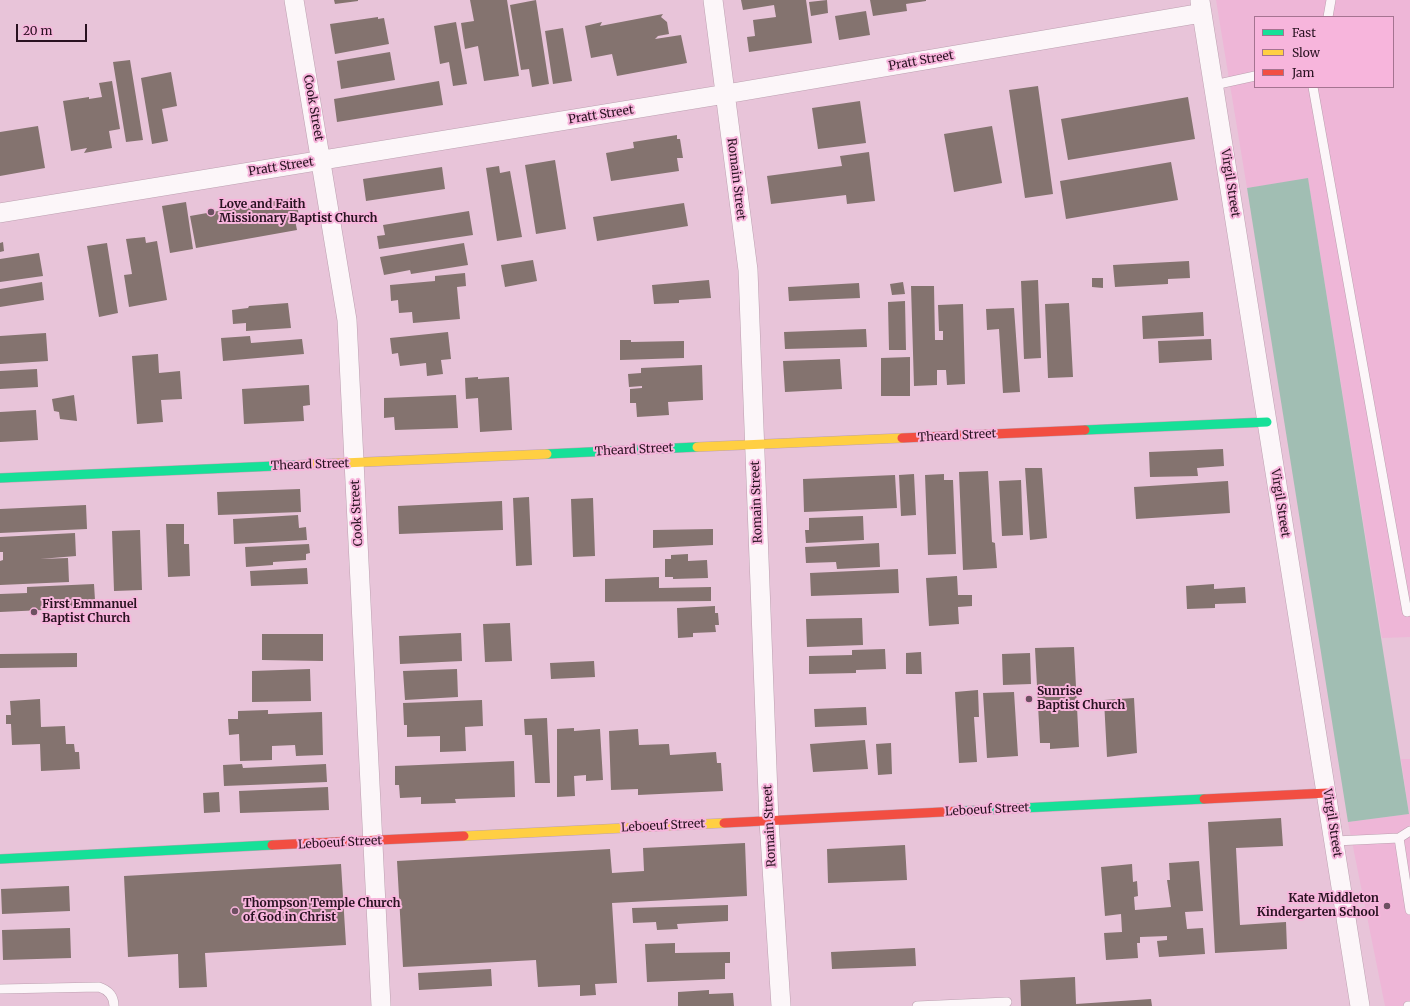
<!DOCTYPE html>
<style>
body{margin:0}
#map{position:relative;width:1410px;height:1006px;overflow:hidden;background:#e8c4d9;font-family:Merriweather,serif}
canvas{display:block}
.legend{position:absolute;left:1254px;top:16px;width:140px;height:72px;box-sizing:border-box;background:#f7b5dc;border:1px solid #a57491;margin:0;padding:5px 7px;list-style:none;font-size:12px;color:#291221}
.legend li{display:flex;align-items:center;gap:8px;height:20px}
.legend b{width:20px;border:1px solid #a57491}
.scale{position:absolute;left:16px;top:24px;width:71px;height:18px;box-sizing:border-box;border:2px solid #291221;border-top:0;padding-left:5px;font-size:12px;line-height:14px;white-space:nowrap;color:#291221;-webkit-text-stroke:3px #f7b5dc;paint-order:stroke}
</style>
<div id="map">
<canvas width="1410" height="1006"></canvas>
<ul class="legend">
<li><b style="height:5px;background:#16e098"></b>Fast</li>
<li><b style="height:5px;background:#ffcf43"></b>Slow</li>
<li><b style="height:5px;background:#f24e42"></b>Jam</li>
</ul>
<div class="scale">20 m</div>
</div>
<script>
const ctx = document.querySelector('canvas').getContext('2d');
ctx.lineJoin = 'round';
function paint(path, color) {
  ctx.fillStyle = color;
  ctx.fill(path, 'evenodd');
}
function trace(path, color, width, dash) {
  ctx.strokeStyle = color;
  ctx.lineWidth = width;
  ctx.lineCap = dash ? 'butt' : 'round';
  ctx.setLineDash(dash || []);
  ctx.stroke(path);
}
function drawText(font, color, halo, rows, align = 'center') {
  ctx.font = font + ' Merriweather,serif';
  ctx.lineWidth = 4;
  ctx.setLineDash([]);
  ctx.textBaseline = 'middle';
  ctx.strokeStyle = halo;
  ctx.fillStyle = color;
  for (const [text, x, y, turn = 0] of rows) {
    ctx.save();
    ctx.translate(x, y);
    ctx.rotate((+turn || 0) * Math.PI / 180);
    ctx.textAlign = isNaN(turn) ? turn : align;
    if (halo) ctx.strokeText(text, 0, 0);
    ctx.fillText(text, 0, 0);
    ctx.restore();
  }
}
paint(new Path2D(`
 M1216,0H1410V637L1382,638L1308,179L1247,188ZM1255,17H1393V87H1255Z
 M1401,759H1410V1006H1385L1348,822L1409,814Z`), '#eeb6d7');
paint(new Path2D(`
 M1308,178L1409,814L1348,822L1247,188Z`), '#a1beb3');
paint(new Path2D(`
 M334,0H358V1L335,4Z
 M470,0H507L519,76L484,81L478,46L465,49L461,23L474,21Z
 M536,0L549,84L532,87L529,69L521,70L510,5Z
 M741,0H806L812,43L749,52L747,37L755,36L753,20L776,17L774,5L743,10Z
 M827,0L828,13L811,16L809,2Z
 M870,0H926V1L906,4L907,11L873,16Z
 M866,11L870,35L839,40L835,16Z
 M663,14L661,17L667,22L669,34L658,36L655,39L681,35L687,63L617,76L612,54L591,58L585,26L602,22L600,26Z
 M378,17V19L384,18L389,44L335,54L330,24Z
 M456,22L467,84L453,86L449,62L440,64L434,26Z
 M563,28L572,81L553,84L545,31Z
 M390,52L395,80L341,89L337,61Z
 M130,60L143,140L126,142L113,62Z
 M171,72L177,106L162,109L168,141L152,144L141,78Z
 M112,81L120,129L109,131L112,148L84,153L87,148L71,151L63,101L89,97V99L102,97L99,83Z
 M439,81L443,105L337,122L334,99Z
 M1038,86L1053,194L1025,198L1009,90Z
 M1188,97L1195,139L1068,160L1061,119Z
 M860,101L866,143L818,149L812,108Z
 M38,126L45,168L0,176V132Z
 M992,126L1002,183L954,192L944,134Z
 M677,135V139H680L683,158H677L679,171L611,181L606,153L634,148L633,142Z
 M869,152L875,201L847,204L846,195L771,204L767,176L842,166L840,156Z
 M555,160L566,229L536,234L525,165Z
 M1171,162L1178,200L1066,219L1060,181Z
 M499,166L500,173L510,171L522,237L497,241L486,168Z
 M442,167L445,189L366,201L363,179Z
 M292,198L293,207L298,210L299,220H295L297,230L196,248L190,216Z
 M186,202L193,249L170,253L162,206Z
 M684,203L688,226L597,241L593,217Z
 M469,211L473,235L379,249L377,236L385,235L383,225Z
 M145,237L146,243L157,241L167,300L129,307L124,275L132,274L126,239Z
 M3,242L4,251L0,252V243Z
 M107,243L118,313L99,317L87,246Z
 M464,243L468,265L411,274L410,270L384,275L380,257Z
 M39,253L43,276L0,282V259Z
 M533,260L537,281L505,287L501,265Z
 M1189,261L1190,278L1168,279V284L1115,287L1113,265Z
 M465,273L466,286L457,287L460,319L413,323L412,312L399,313L398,300L391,301L390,285L435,281V276Z
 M1092,278H1103V288L1092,287Z
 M709,280L711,298L679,300V303L654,304L652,285Z
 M1038,280L1041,358L1024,359L1021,281Z
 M42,282L44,300L0,307V289Z
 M903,282L905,294L892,295L890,284Z
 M859,283L860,298L789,301L788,287Z
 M911,286H934L935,340H943V331H939L938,305L963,304L965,384L947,385L946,370H937V385L914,386Z
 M905,301L906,350H889L888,302Z
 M288,303L291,328L246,331V323L233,324L232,310L248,308L249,306Z
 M1069,303L1073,377L1048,378L1045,304Z
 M1014,308L1020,392L1003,393L999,329L987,330L986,309Z
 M1203,312L1204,336L1143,339L1142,316Z
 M866,329L867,347L785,349L784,332Z
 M448,332L451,359L441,360L443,374L427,376L426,363L400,366L398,353L392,354L390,338Z
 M46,333L48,361L0,364V336Z
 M250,336L251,343L302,339L304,354L223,361L221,338Z
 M1211,339L1212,360L1159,363L1158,341Z
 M620,340H631V342L684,341V358L620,360Z
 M158,354L159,373L180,371L182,399L161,400L163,422L137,424L132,356Z
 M910,357V396H881V358Z
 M840,359L842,389L785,392L783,361Z
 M702,365L703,400L668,402L669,415L637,417L636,403H630V389L642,388V386L629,387L628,374L641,373V368Z
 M37,369L38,387L0,389V371Z
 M478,377V379L509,377L512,430L480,432L478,398L466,399L465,378Z
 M309,385L310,405L303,406L304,421L244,424L242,389Z
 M74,395L77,421L60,419L59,412L54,411L52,399Z
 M456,395L458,428L395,430L394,417L384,418V398Z
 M36,410L38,440L0,442V412Z
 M1223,449L1224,466L1197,468L1198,476L1150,477L1149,452Z
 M1025,468H1042L1047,538L1030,540Z
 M988,471L992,542L995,543L997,568L963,570L959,472Z
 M914,474L916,515L901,516L899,475Z
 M944,474V480H953L956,554L928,555L925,475Z
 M895,475L897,508L804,512L803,479Z
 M1021,480L1023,535L1002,536L999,481Z
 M1228,481L1230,513L1136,519L1134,487Z
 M300,489L301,512L218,515L217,492Z
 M529,497L532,565L516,566L513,498Z
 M593,498L595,556L573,557L571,499Z
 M502,501L503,530L399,534L398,506Z
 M86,505L87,529L0,533V509Z
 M298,515L299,528L306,527L307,540L234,544L233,519Z
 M863,516L864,540L806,543L805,530H809V518Z
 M166,524H184V544H189L190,576L168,577Z
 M713,529V545L653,548V530Z
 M140,530L142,590L114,591L112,531Z
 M75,533L76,556L40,559L68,558L69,582L0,585V561L3,560V552H0V537Z
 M879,543L880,567L837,569L836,562L806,563L805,547Z
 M309,544L310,553L306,554V560L273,562V565L246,567L245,547Z
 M688,554V561L707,560L708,578L673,579V577H665V559H671V555Z
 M307,568L308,584L251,586L250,571Z
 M898,569L899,593L811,596L810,573Z
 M957,576L958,595H972V606L958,607L959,624L929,626L926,578Z
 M659,577V588L711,587V601L605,602V579Z
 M94,584L95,600L86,601V608L0,612V594L27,593V587Z
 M1214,584V589L1245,587L1246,603L1215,604V608L1187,609L1186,586Z
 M715,606V613H718L719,625H715L716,632L693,633V637L678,638L677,608Z
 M862,618L863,645L807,647L806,619Z
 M510,623L512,661L485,662L483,624Z
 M461,633L462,661L400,664L399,636Z
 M262,634H323V661L262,660Z
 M1074,647L1079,747L1050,749V743H1040L1035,648Z
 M885,649L886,669L856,670V673L809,674V656L852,655V650Z
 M921,652L922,674H906V653Z
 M77,653V667L0,668V654Z
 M1030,653L1031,684L1003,685L1002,654Z
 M594,661L595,677L551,679L550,663Z
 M310,669L311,701L252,702V671Z
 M457,669L458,697L405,700L403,671Z
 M978,690L979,717H974L977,762L959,763L955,692Z
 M1014,692L1018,756L987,758L983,693Z
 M1134,698L1137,753L1107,757L1104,700Z
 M40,699L41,727L65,726L66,744H74L75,752H79L80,769L41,771L40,744L12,745L11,724H6V715H11L10,701Z
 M482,700L483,726L465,727L466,751L440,752V736L407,737V725H404L403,703Z
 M866,707L867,725L815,727L814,709Z
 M268,710V714L322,712L323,755L296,756L295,745L272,746V760L240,761L239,734L229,735L228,719H238V711Z
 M547,718L550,783H535L532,735H525L524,719Z
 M574,728V731L600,729L603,780L586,781V775L574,776L575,796L557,797V729Z
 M638,729L639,745L669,744L670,755L716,752L717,763H721L723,791L638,795V789L611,790L609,731Z
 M865,740L868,769L813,772L810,744Z
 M891,743L892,774L878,775L876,744Z
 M514,761L515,797L455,799L456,803L421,804V797L400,798L399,785H395V766Z
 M242,764L243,768L326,764L327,782L224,786L223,765Z
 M328,787L329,810L240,813L239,791Z
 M219,792L220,812L204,813L203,793Z
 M1281,818L1283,846L1236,848L1240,925L1286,922L1287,949L1215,953L1208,822Z
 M745,843L747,896L612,903L617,983L595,984L596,995L580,996V985L538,987L536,960L403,967L397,861L610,849L612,873L644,871L643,848Z
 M905,845L907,880L828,883L827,849Z
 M1199,861L1203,911L1185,912L1187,929L1203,928L1205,954L1159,957L1157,941L1167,940V936L1140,937V943H1137L1138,958L1106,960L1104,933L1122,932L1121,914L1105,916L1101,867L1132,864L1133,882L1137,881L1138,896L1134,897L1135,910L1171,907L1167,880H1170L1169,863Z
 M341,864L346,945L205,953L207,987L179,988L178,954L128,957L124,876Z
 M69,886L70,911L2,914L1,889Z
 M728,905V921L677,924L678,929L657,930L656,922L633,923L632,908Z
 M70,928L71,958L3,960L2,930Z
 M675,943V953L730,952V963H725V979L647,982L645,944Z
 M915,948L916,966L832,969L831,952Z
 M491,969L492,986L419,990L418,973Z
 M1075,977L1076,1004L1151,999L1152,1006H1021L1020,980Z
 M709,990V994L733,993L734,1006H678V992Z`), '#84736f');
const lane = new Path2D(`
 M1328,17L1331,0
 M1214,85L1255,76
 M1313,87L1407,612L1410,611
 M1399,838L1410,831
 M1335,841L1399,838L1410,910
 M0,989L99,987C108,990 114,996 114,1006
 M917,1006L1007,1002
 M1408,1006H1410`);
const street = new Path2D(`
 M294,0L347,320L381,1006
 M713,0L748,270L769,821L781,1006
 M1200,1L1360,1006
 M0,213L726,94L1202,13`);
const fast = new Path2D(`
 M1085,430L1267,422
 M547,454L697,447
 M0,478L298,465
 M962,811L1204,799
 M0,859L272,845`);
const slow = new Path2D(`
 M697,447L902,438
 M298,465L547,454
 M464,836L724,823`);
const jam = new Path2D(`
 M902,438L1085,430
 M1204,799L1327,793
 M724,823L962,811
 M272,845L464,836`);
trace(lane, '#bca0b0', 10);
trace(street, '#bca0b0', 20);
trace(fast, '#bca0b0', 10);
trace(slow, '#bca0b0', 10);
trace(jam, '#bca0b0', 10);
trace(lane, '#fcf6f9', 9);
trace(street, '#fcf6f9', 19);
trace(fast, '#16e098', 9);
trace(slow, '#ffcf43', 9);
trace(jam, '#f24e42', 9);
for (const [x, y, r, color] of [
 [211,212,4,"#6c5061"],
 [34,612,4,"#6c5061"],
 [1029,699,4,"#6c5061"],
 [1387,906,4,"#6c5061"],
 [235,911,4,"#6c5061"]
]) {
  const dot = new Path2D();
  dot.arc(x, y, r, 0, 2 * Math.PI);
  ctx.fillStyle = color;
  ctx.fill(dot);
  trace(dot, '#f7b5dc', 1.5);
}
drawText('12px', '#291221', '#f7b5dc', [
 ["Pratt Street",921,61,-10],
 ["Cook Street",313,108,80],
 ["Pratt Street",601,115,-9],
 ["Pratt Street",281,167,-9],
 ["Romain Street",736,179,83],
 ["Virgil Street",1230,183,81],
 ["Theard Street",957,436,-3],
 ["Theard Street",634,450,-3],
 ["Theard Street",310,465,-2],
 ["Romain Street",757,502,-92],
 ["Virgil Street",1280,503,81],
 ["Cook Street",357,513,-93],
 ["Leboeuf Street",987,810,-3],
 ["Virgil Street",1332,823,81],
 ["Leboeuf Street",663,826,-3],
 ["Romain Street",770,826,-93],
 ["Leboeuf Street",340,843,-3]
]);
drawText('bold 12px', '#291221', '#f7b5dc', [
 ["Love and Faith",219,205],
 ["Missionary Baptist Church",219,219],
 ["First Emmanuel",42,605],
 ["Baptist Church",42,619],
 ["Sunrise",1037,692],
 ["Baptist Church",1037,706],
 ["Kate Middleton",1379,899,"right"],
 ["Kindergarten School",1379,913,"right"],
 ["Thompson Temple Church",243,904],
 ["of God in Christ",243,918]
], 'left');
</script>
